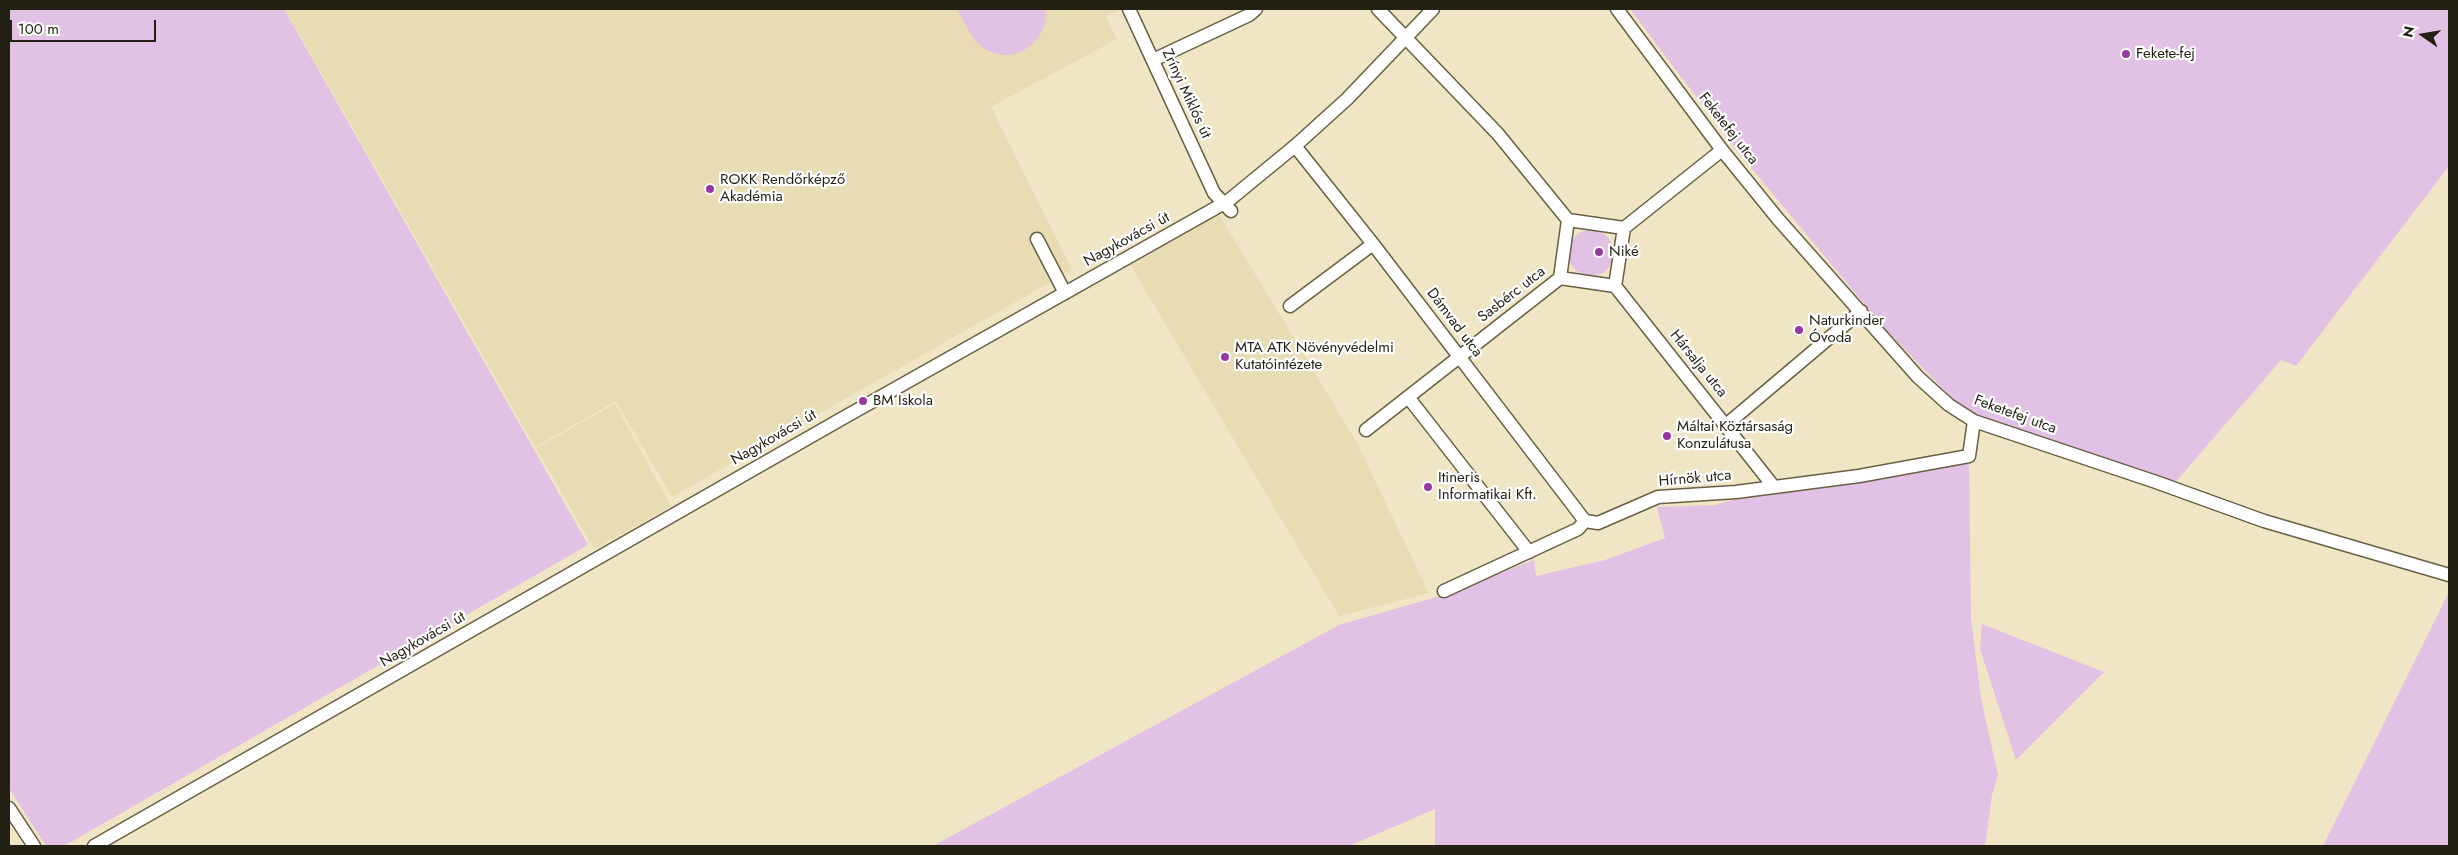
<!DOCTYPE html>
<meta charset="utf-8">
<style>
body{margin:0}
#map{position:relative;width:2458px;height:855px;overflow:hidden;background:#f0e6c6;font-family:Jost,sans-serif}
canvas{display:block}
.frame{position:absolute;inset:0;border:10px solid #221f13;pointer-events:none}
.north{position:absolute;left:2398px;top:10px;width:50px;height:50px;-webkit-text-stroke:4px #fff;paint-order:stroke;rotate:283deg;font-size:14px;font-weight:700;line-height:20px;text-align:center;color:#221f13}
.north::after{content:'';display:block;margin:auto;width:18px;height:22px;background:#221f13;clip-path:polygon(50% 0,100% 100%,50% 72%,0 100%)}
.scale{position:absolute;left:10px;top:20px;width:146px;height:22px;box-sizing:border-box;border:2px solid #221f13;border-top:0;padding-left:6px;font-size:15px;line-height:18px;white-space:nowrap;color:#221f13;-webkit-text-stroke:4px #fff;paint-order:stroke}
</style>
<div id="map">
<canvas width="2458" height="855"></canvas>
<div class="frame"></div>
<div class="north">N</div>
<div class="scale">100 m</div>
</div>
<script>
const ctx = document.querySelector('canvas').getContext('2d');
ctx.lineJoin = 'round';
function paint(path, color) {
  ctx.fillStyle = color;
  ctx.fill(path, 'evenodd');
}
function trace(path, color, width, dash) {
  ctx.strokeStyle = color;
  ctx.lineWidth = width;
  ctx.lineCap = dash ? 'butt' : 'round';
  ctx.setLineDash(dash || []);
  ctx.stroke(path);
}
function drawText(font, color, halo, rows, align = 'center') {
  ctx.font = font + ' Jost,sans-serif';
  ctx.lineWidth = 4.5;
  ctx.setLineDash([]);
  ctx.textBaseline = 'middle';
  ctx.strokeStyle = halo;
  ctx.fillStyle = color;
  for (const [text, x, y, turn = 0] of rows) {
    ctx.save();
    ctx.translate(x, y);
    ctx.rotate((+turn || 0) * Math.PI / 180);
    ctx.textAlign = isNaN(turn) ? turn : align;
    if (halo) ctx.strokeText(text, 0, 0);
    ctx.fillText(text, 0, 0);
    ctx.restore();
  }
}
paint(new Path2D(`
 M285,9H1117L1118,10L1106,16L1117,39L991,107L1072,270L672,497L616,401L535,447Z
 M1218,213L1355,439L1429,593L1339,616L1130,265Z
 M615,404L671,506L594,549L536,448Z`), '#e8dcb5');
paint(new Path2D(`
 M9,9H284L588,545L64,846H46L9,788Z
 M957,9H1045C1050,44 1008,70 980,45C969,35 964,21 957,9Z
 M1630,9H2449V166L2296,366L2281,360L2172,486L1974,421L1886,330L1737,151Z
 M1568 253a23 23 0 1 1 46 0a23 23 0 1 1-46 0Z
 M1969,456L1971,617L1981,698L1998,775L1992,795L1985,846H1435V809L1349,846H933L1339,625L1440,596L1534,560L1536,576L1605,560L1665,538L1657,507L1716,505L1774,487Z
 M2448,594L2449,846H2323Z
 M1982,624L2104,672L2016,760L1980,649Z`), '#e1c1e4');
const minor = new Path2D(`
 M1129,9L1214,193L1231,211
 M1378,9L1498,134L1568,220
 M1617,9L1722,150L1778,219L1918,377L1949,405L1974,421L2156,482L2264,521L2449,575
 M1153,60L1249,15L1256,9
 M1295,146L1373,244L1585,521
 M1568,220L1624,228L1615,286
 M1624,228L1722,150
 M1037,239L1065,293
 M1560,278L1568,220
 M1560,278L1615,286
 M1615,286L1774,487
 M1290,306L1373,244
 M1408,397L1529,552
 M1726,425L1861,311
 M1366,430L1560,278
 M1444,591L1578,529L1585,521L1598,523L1658,497L1736,492L1859,476L1969,456L1974,421
 M9,808L34,846
 M94,846L843,418L1228,201L1295,146L1347,99L1433,9`);
trace(minor, '#685f43', 15);
trace(minor, '#fff', 12);
for (const [x, y, r, color] of [
 [2126,54,5,"#9738a1"],
 [710,189,5,"#9738a1"],
 [1599,252,5,"#9738a1"],
 [1799,330,5,"#9738a1"],
 [1225,357,5,"#9738a1"],
 [863,401,5,"#9738a1"],
 [1667,436,5,"#9738a1"],
 [1428,487,5,"#9738a1"]
]) {
  const dot = new Path2D();
  dot.arc(x, y, r, 0, 2 * Math.PI);
  ctx.fillStyle = color;
  ctx.fill(dot);
  trace(dot, '#fff', 2);
}
drawText('15px', '#221f13', '#fff', [
 ["Fekete-fej",2136,54],
 ["ROKK Rendőrképző",720,180],
 ["Akadémia",720,197],
 ["Niké",1609,252],
 ["Naturkinder",1809,321],
 ["Óvoda",1809,338],
 ["MTA ATK Növényvédelmi",1235,348],
 ["Kutatóintézete",1235,365],
 ["BM Iskola",873,401],
 ["Máltai Köztársaság",1677,427],
 ["Konzulátusa",1677,444],
 ["Itineris",1438,478],
 ["Informatikai Kft.",1438,495]
], 'left');
drawText('15px', '#221f13', '#fff', [
 ["Zrínyi Miklós út",1186,94,65],
 ["Feketefej utca",1728,129,52],
 ["Nagykovácsi út",1127,240,-29],
 ["Sasbérc utca",1512,295,-38],
 ["Dámvad utca",1454,323,53],
 ["Hársalja utca",1698,364,51],
 ["Feketefej utca",2015,415,20],
 ["Nagykovácsi út",774,438,-30],
 ["Hírnök utca",1695,479,-5],
 ["Nagykovácsi út",423,640,-30]
]);
</script>
